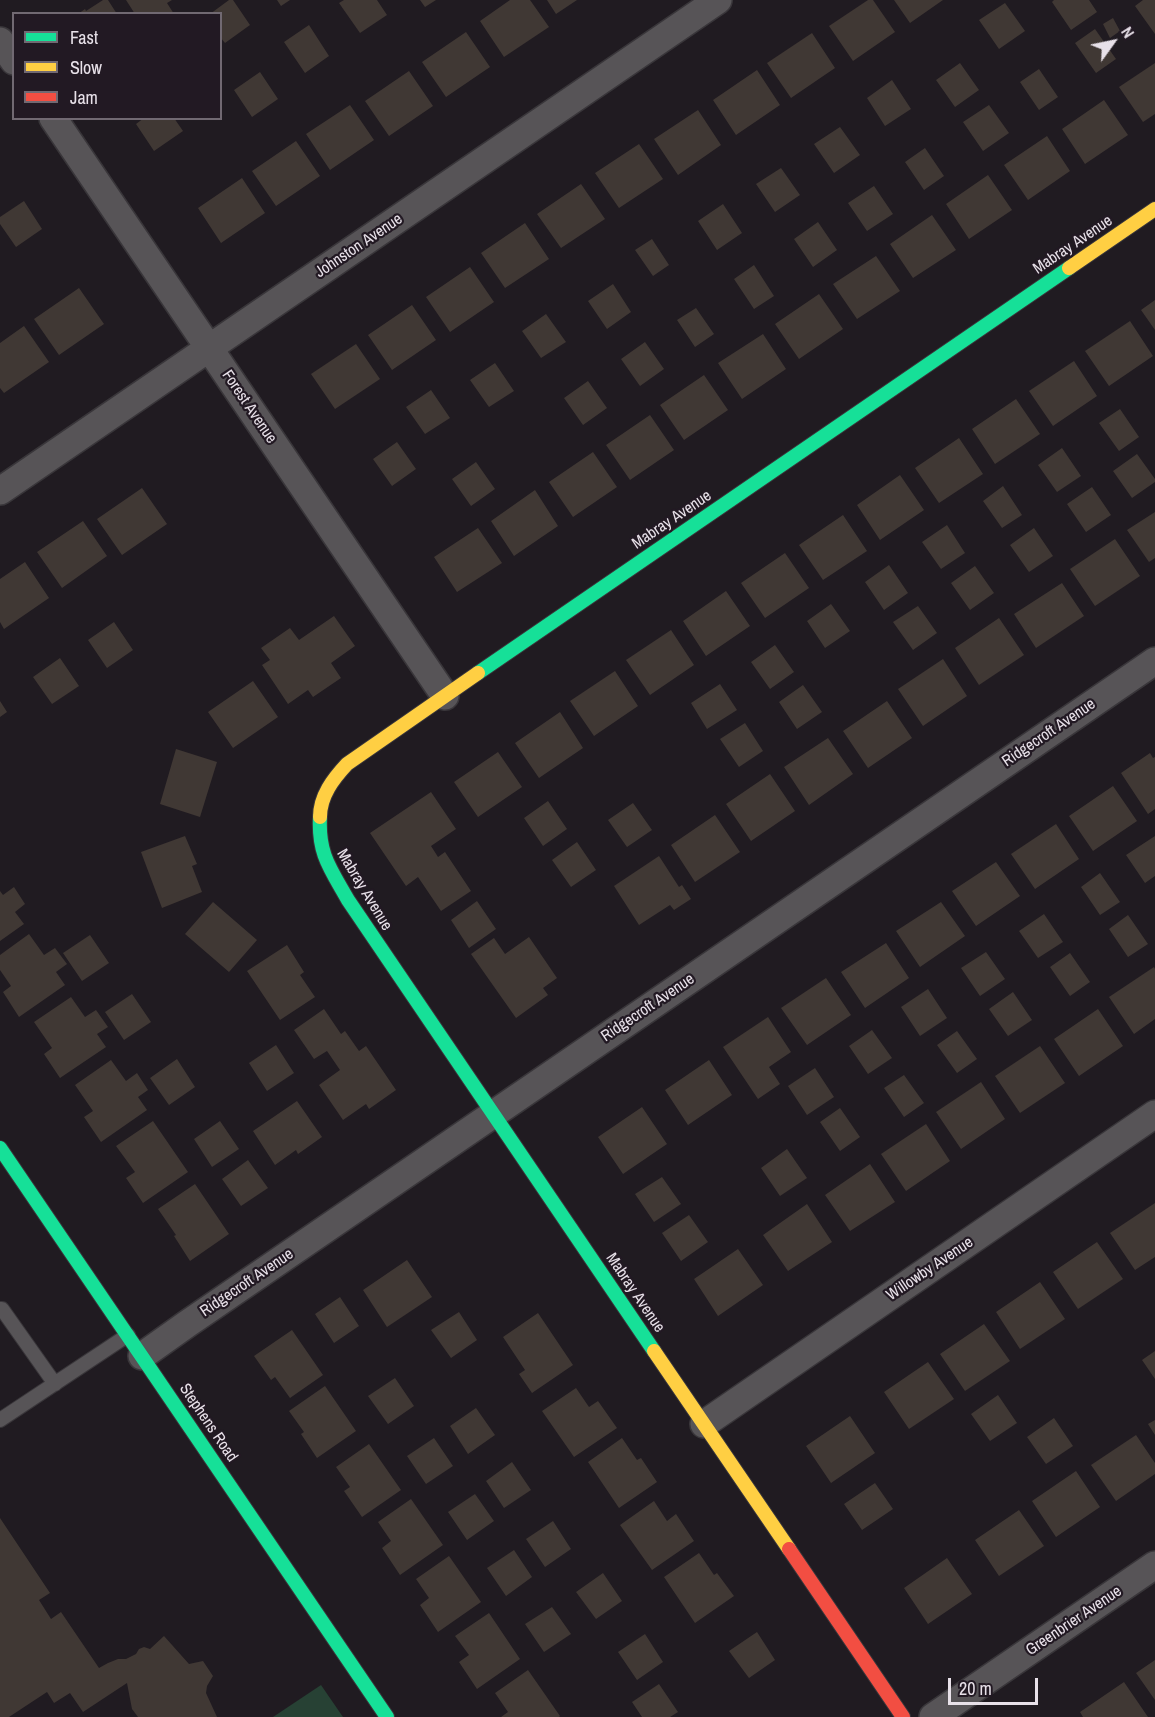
<!DOCTYPE html>
<style>
body{margin:0}
#map{position:relative;width:1155px;height:1717px;overflow:hidden;background:#201b21;font-family:"Archivo Narrow",sans-serif}
canvas{display:block}
.legend{position:absolute;left:12px;top:12px;width:210px;height:108px;box-sizing:border-box;background:#221923;border:2px solid #716972;margin:0;padding:8px 10px;list-style:none;font-size:18px;color:#e8e1e9}
.legend li{display:flex;align-items:center;gap:12px;height:30px}
.legend b{width:30px;border:2px solid #716972}
.north{position:absolute;left:1083px;top:12px;width:60px;height:60px;-webkit-text-stroke:4px #221923;paint-order:stroke;rotate:57deg;font-size:16px;font-weight:700;line-height:24px;text-align:center;color:#e8e1e9}
.north::after{content:'';display:block;margin:auto;width:21px;height:27px;background:#e8e1e9;clip-path:polygon(50% 0,100% 100%,50% 72%,0 100%)}
.scale{position:absolute;left:948px;top:1678px;width:90px;height:27px;box-sizing:border-box;border:3px solid #e8e1e9;border-top:0;padding-left:8px;font-size:18px;line-height:21px;white-space:nowrap;color:#e8e1e9;-webkit-text-stroke:4px #221923;paint-order:stroke}
</style>
<div id="map">
<canvas width="1155" height="1717"></canvas>
<ul class="legend">
<li><b style="height:8px;background:#16e098"></b>Fast</li>
<li><b style="height:8px;background:#ffcf43"></b>Slow</li>
<li><b style="height:8px;background:#f24e42"></b>Jam</li>
</ul>
<div class="north">N</div>
<div class="scale">20 m</div>
</div>
<script>
const ctx = document.querySelector('canvas').getContext('2d');
ctx.lineJoin = 'round';
function paint(path, color) {
  ctx.fillStyle = color;
  ctx.fill(path, 'evenodd');
}
function trace(path, color, width, dash) {
  ctx.strokeStyle = color;
  ctx.lineWidth = width;
  ctx.lineCap = dash ? 'butt' : 'round';
  ctx.setLineDash(dash || []);
  ctx.stroke(path);
}
function drawText(font, color, halo, rows, align = 'center') {
  ctx.font = font + ' "Archivo Narrow",sans-serif';
  ctx.lineWidth = 4.5;
  ctx.setLineDash([]);
  ctx.textBaseline = 'middle';
  ctx.strokeStyle = halo;
  ctx.fillStyle = color;
  for (const [text, x, y, turn = 0] of rows) {
    ctx.save();
    ctx.translate(x, y);
    ctx.rotate((+turn || 0) * Math.PI / 180);
    ctx.textAlign = isNaN(turn) ? turn : align;
    if (halo) ctx.strokeText(text, 0, 0);
    ctx.fillText(text, 0, 0);
    ctx.restore();
  }
}
paint(new Path2D(`
 M321,1685L343,1717H273Z`), '#274134');
paint(new Path2D(`
 M103,0H108L117,14H78L85,9L86,11Z
 M126,0H172L167,3L174,14H135Z
 M229,0H233L250,25L225,43L220,37V14H210Z
 M277,0H290L281,6Z
 M344,0H377L387,15L360,33L339,3Z
 M420,0H436L425,7Z
 M510,0H530L549,27L504,57L480,21Z
 M547,0H577L556,14Z
 M868,0H873L895,32L853,61L829,26Z
 M894,0H943L910,23Z
 M1054,0H1089L1097,12L1071,30L1052,2Z
 M1143,0H1155V34L1135,6Z
 M1005,3L1025,31L999,49L979,20Z
 M1113,18L1120,31L1110,38L1103,24Z
 M309,25L329,56L305,73L284,42Z
 M1095,29L1116,59L1096,73L1075,43Z
 M466,32L490,67L446,97L422,62Z
 M812,33L835,68L791,98L767,63Z
 M960,63L979,90L955,107L936,80Z
 M1155,63V114L1143,122L1119,87Z
 M1039,69L1058,97L1039,110L1020,82Z
 M757,70L780,105L736,135L713,100Z
 M409,71L433,106L389,136L365,101Z
 M260,72L278,99L252,117L234,90Z
 M892,80L911,109L885,126L867,98Z
 M1104,100L1128,135L1085,164L1062,129Z
 M350,105L374,140L330,170L306,134Z
 M989,105L1009,133L983,151L963,122Z
 M698,110L721,145L678,175L654,139Z
 M144,118H174L183,131L154,151L136,124Z
 M840,127L860,155L834,173L814,144Z
 M1047,136L1070,171L1028,200L1004,165Z
 M296,141L320,176L276,206L252,171Z
 M639,144L663,179L619,208L595,173Z
 M925,148L944,176L924,190L905,162Z
 M781,168L800,195L775,212L756,184Z
 M988,175L1012,210L969,239L946,204Z
 M242,178L265,213L221,243L198,208Z
 M581,184L605,219L561,248L537,214Z
 M874,186L893,214L867,231L848,203Z
 M24,201L42,229L16,247L0,224V217Z
 M723,204L742,233L717,250L698,221Z
 M932,215L956,250L913,278L890,244Z
 M818,222L837,250L813,267L794,239Z
 M525,223L549,259L505,288L481,253Z
 M652,239L669,265L653,276L635,250Z
 M876,256L900,291L857,319L833,284Z
 M754,265L774,296L754,309L734,279Z
 M470,267L494,302L450,332L426,297Z
 M613,284L631,312L607,329L588,301Z
 M79,288L104,324L59,355L34,319Z
 M819,294L843,329L799,359L775,324Z
 M1155,300V330L1141,310Z
 M412,305L436,340L392,370L368,335Z
 M696,308L714,334L695,347L677,320Z
 M546,314L566,342L541,358L522,331Z
 M1130,321L1153,356L1109,386L1085,351Z
 M24,326L49,362L4,393L0,388V343Z
 M763,334L786,369L742,399L718,363Z
 M645,342L664,369L640,386L621,359Z
 M356,344L380,379L335,409L311,374Z
 M1074,361L1097,396L1053,426L1029,391Z
 M495,363L514,391L489,407L470,380Z
 M704,375L728,410L684,440L660,405Z
 M588,381L607,408L583,425L564,398Z
 M431,390L450,418L425,434L406,407Z
 M1016,399L1040,434L995,464L972,429Z
 M1120,409L1139,437L1119,451L1099,423Z
 M650,415L674,450L630,480L606,445Z
 M959,438L983,474L939,503L915,468Z
 M397,442L416,469L392,486L373,459Z
 M1062,448L1081,476L1057,492L1038,465Z
 M593,452L617,487L573,517L549,482Z
 M1137,454L1155,479V482L1132,498L1113,471Z
 M476,462L495,489L471,506L452,479Z
 M900,475L924,510L880,540L857,505Z
 M1003,486L1022,515L1002,528L983,501Z
 M1092,487L1111,515L1086,532L1067,504Z
 M142,488L167,524L122,555L97,519Z
 M535,490L558,526L514,556L491,521Z
 M1155,512V558L1149,562L1127,530Z
 M843,515L867,551L823,580L799,545Z
 M83,521L107,556L62,588L37,552Z
 M947,525L965,553L941,569L922,542Z
 M478,528L502,563L457,592L434,557Z
 M1034,528L1053,556L1029,572L1010,545Z
 M1115,539L1140,576L1095,606L1070,569Z
 M785,553L809,588L765,618L741,583Z
 M25,562L49,598L4,629L0,622V579Z
 M889,565L908,593L884,610L865,582Z
 M975,566L994,593L970,610L951,583Z
 M1062,583L1084,616L1036,648L1014,614Z
 M726,591L750,626L706,656L683,621Z
 M831,604L850,631L825,648L807,621Z
 M918,606L937,633L913,650L893,622Z
 M334,616L355,646L331,663L341,678L313,697L308,690L288,704L262,665L270,660L261,648L290,628L299,640Z
 M999,618L1024,655L979,685L955,648Z
 M114,622L133,650L107,668L88,640Z
 M671,630L694,665L650,695L626,660Z
 M775,645L794,672L770,689L751,662Z
 M60,658L79,686L52,704L33,677Z
 M943,659L967,696L923,726L898,689Z
 M615,671L638,706L594,736L570,701Z
 M253,681L278,717L233,748L208,712Z
 M720,684L737,710L707,729L691,703Z
 M803,685L822,712L797,729L779,702Z
 M0,701L7,712L0,717Z
 M887,701L912,738L868,768L843,731Z
 M560,712L583,748L539,778L515,743Z
 M745,723L763,751L739,767L720,739Z
 M828,738L853,774L809,805L784,767Z
 M176,749L217,762L200,817L160,804Z
 M498,752L522,787L478,817L454,782Z
 M1150,753L1153,758L1155,757V809L1148,814L1121,773Z
 M770,774L795,811L751,841L726,804Z
 M1113,786L1137,821L1093,851L1069,816Z
 M431,792L456,829L431,846L438,857L445,852L471,891L441,911L418,877L406,886L370,833Z
 M548,801L567,829L543,846L524,818Z
 M633,803L652,830L627,847L608,820Z
 M715,815L740,852L695,882L671,845Z
 M1056,824L1079,859L1035,889L1011,854Z
 M185,836L197,864L192,866L202,892L162,908L141,852Z
 M1155,836V876L1145,883L1126,855Z
 M577,842L596,870L571,887L552,860Z
 M659,856L679,887L682,885L691,899L674,910L670,905L639,925L614,886Z
 M996,862L1020,896L976,926L952,891Z
 M1100,873L1120,902L1100,915L1081,887Z
 M14,887L25,904L15,912L24,924L0,941V891L3,895Z
 M477,901L496,929L469,948L451,920Z
 M213,902L257,940L229,972L185,934Z
 M941,902L965,936L920,967L896,931Z
 M1044,914L1063,942L1038,958L1019,931Z
 M1128,915L1148,944L1128,957L1109,929Z
 M29,934L44,955L55,948L67,964L56,972L65,985L19,1017L3,992L11,986L0,970V955Z
 M90,935L109,963L82,981L63,953Z
 M529,937L557,978L543,988L548,995L516,1018L471,954L494,938L505,954Z
 M886,943L909,978L865,1008L841,972Z
 M287,945L304,972L300,975L315,997L280,1020L247,971Z
 M986,952L1005,979L980,996L961,968Z
 M1070,953L1090,982L1070,996L1050,967Z
 M1154,967L1155,969V1019L1134,1034L1109,997Z
 M826,978L851,1015L807,1045L781,1008Z
 M928,989L947,1018L920,1036L901,1007Z
 M1013,992L1032,1020L1008,1036L989,1009Z
 M132,994L151,1022L124,1040L105,1012Z
 M71,997L85,1017L96,1010L108,1027L97,1034L106,1047L60,1078L44,1054L52,1048L34,1022Z
 M324,1009L341,1034L345,1031L359,1051L366,1046L396,1090L369,1109L366,1104L343,1120L319,1085L340,1070L327,1051L314,1059L294,1030Z
 M1098,1009L1123,1046L1079,1076L1054,1039Z
 M768,1017L791,1052L769,1067L780,1084L758,1099L723,1047Z
 M872,1030L892,1058L868,1074L849,1046Z
 M957,1031L977,1059L957,1073L937,1045Z
 M276,1045L294,1073L267,1091L249,1063Z
 M1040,1046L1065,1083L1020,1113L995,1076Z
 M177,1059L195,1087L169,1105L150,1078Z
 M111,1060L126,1081L137,1073L148,1090L138,1097L147,1110L101,1142L84,1117L93,1111L75,1085Z
 M709,1060L732,1095L688,1125L665,1090Z
 M815,1068L834,1097L807,1115L788,1086Z
 M904,1075L924,1103L904,1117L884,1088Z
 M981,1082L1005,1119L961,1149L936,1112Z
 M297,1101L322,1137L298,1154L296,1150L275,1165L253,1131Z
 M642,1107L667,1144L623,1174L598,1137Z
 M840,1108L860,1137L840,1151L820,1122Z
 M153,1121L188,1172L143,1203L126,1178L135,1172L116,1146Z
 M220,1121L239,1149L212,1167L194,1139Z
 M926,1124L950,1161L906,1191L881,1154Z
 M787,1149L807,1178L780,1196L761,1168Z
 M248,1160L268,1188L241,1206L222,1179Z
 M870,1164L895,1202L850,1231L825,1195Z
 M662,1177L681,1204L654,1222L635,1194Z
 M195,1184L229,1234L190,1261L174,1236L176,1235L158,1209Z
 M1155,1203V1257L1135,1270L1110,1233Z
 M807,1204L832,1242L788,1271L763,1235Z
 M689,1215L708,1242L681,1261L662,1233Z
 M1097,1242L1123,1279L1078,1309L1053,1272Z
 M738,1249L763,1285L718,1316L694,1279Z
 M407,1260L432,1297L387,1327L363,1290Z
 M1040,1282L1065,1319L1020,1349L996,1312Z
 M340,1297L359,1326L334,1343L315,1314Z
 M459,1312L477,1340L451,1358L431,1330Z
 M538,1313L573,1365L532,1393L519,1374L525,1370L503,1337Z
 M984,1324L1010,1361L965,1391L940,1354Z
 M292,1330L323,1375L290,1398L275,1377L271,1380L254,1356Z
 M1155,1351V1379L1142,1360Z
 M928,1362L954,1399L909,1429L884,1392Z
 M395,1378L414,1406L388,1424L368,1396Z
 M325,1386L356,1431L317,1458L301,1434L304,1432L289,1411Z
 M576,1388L589,1407L598,1401L617,1428L574,1457L542,1411Z
 M998,1395L1017,1423L990,1441L971,1414Z
 M476,1408L495,1435L468,1454L450,1426Z
 M850,1416L875,1453L831,1483L806,1446Z
 M1054,1418L1073,1446L1046,1464L1027,1437Z
 M1155,1420V1435L1148,1424Z
 M1136,1435L1155,1463V1474L1116,1501L1091,1465Z
 M434,1438L453,1466L426,1484L407,1456Z
 M622,1438L637,1460L641,1458L657,1482L619,1508L588,1462Z
 M369,1444L401,1490L362,1517L344,1491L350,1487L336,1467Z
 M512,1462L531,1490L504,1508L486,1481Z
 M1076,1471L1100,1507L1056,1537L1032,1501Z
 M875,1483L893,1509L862,1530L844,1504Z
 M475,1494L494,1521L467,1540L448,1512Z
 M411,1499L443,1545L400,1575L382,1548L391,1541L378,1522Z
 M654,1501L667,1521L676,1514L694,1541L652,1570L620,1525Z
 M1019,1510L1044,1546L999,1576L975,1540Z
 M0,1518L50,1593L39,1600L51,1619L61,1612L99,1668L108,1663L118,1659H126L136,1654L139,1649L144,1647L150,1649L164,1636L189,1664L203,1661L213,1676L207,1686L206,1693L217,1717H138L132,1709L127,1683L83,1712L70,1693L54,1703L47,1692L9,1717H0Z
 M553,1521L571,1549L545,1567L526,1539Z
 M514,1550L532,1577L506,1596L487,1568Z
 M699,1553L714,1575L717,1573L734,1596L695,1623L664,1577Z
 M449,1556L481,1602L438,1632L420,1605L429,1598L416,1579Z
 M947,1558L972,1594L928,1624L904,1588Z
 M603,1573L622,1601L596,1619L576,1592Z
 M552,1607L571,1634L544,1652L525,1624Z
 M489,1613L520,1659L477,1689L459,1662L469,1655L455,1636Z
 M757,1632L775,1660L749,1678L729,1651Z
 M645,1634L663,1662L637,1680L618,1652Z
 M1155,1660V1700L1136,1673Z
 M528,1670L560,1716L559,1717H501L508,1712L495,1693Z
 M1124,1682L1148,1717H1083L1080,1712Z
 M659,1684L678,1712L670,1717H642L632,1702Z`), '#403834');
const lane = new Path2D(`
 M0,1309H2L55,1384
 M0,1420L128,1335`);
const street = new Path2D(`
 M0,41L14,61
 M53,118L445,696
 M0,491L718,0
 M142,1356L187,1324L1155,661
 M704,1424L1155,1114
 M933,1717L1155,1565`);
const fast = new Path2D(`
 M478,673L1069,268
 M320,817C318,854 330,868 348,900L654,1351
 M0,1148L387,1717`);
const slow = new Path2D(`
 M1069,268L1155,209
 M320,817C320,796 333,779 347,764L478,673
 M654,1351L789,1549`);
const jam = new Path2D(`
 M789,1549L903,1717`);
trace(lane, '#39363a', 16);
trace(street, '#39363a', 30);
trace(fast, '#39363a', 16);
trace(slow, '#39363a', 16);
trace(jam, '#39363a', 16);
trace(lane, '#575457', 14);
trace(street, '#575457', 27);
trace(fast, '#16e098', 14);
trace(slow, '#ffcf43', 14);
trace(jam, '#f24e42', 14);
drawText('16px', '#e8e1e9', '#221923', [
 ["Mabray Avenue",1073,245,-34],
 ["Johnston Avenue",359,246,-34],
 ["Forest Avenue",249,407,56],
 ["Mabray Avenue",672,520,-34],
 ["Ridgecroft Avenue",1049,733,-34],
 ["Mabray Avenue",364,890,59],
 ["Ridgecroft Avenue",648,1008,-34],
 ["Willowby Avenue",930,1269,-34],
 ["Ridgecroft Avenue",247,1283,-34],
 ["Mabray Avenue",635,1293,56],
 ["Stephens Road",208,1423,56],
 ["Greenbrier Avenue",1074,1621,-34]
]);
</script>
